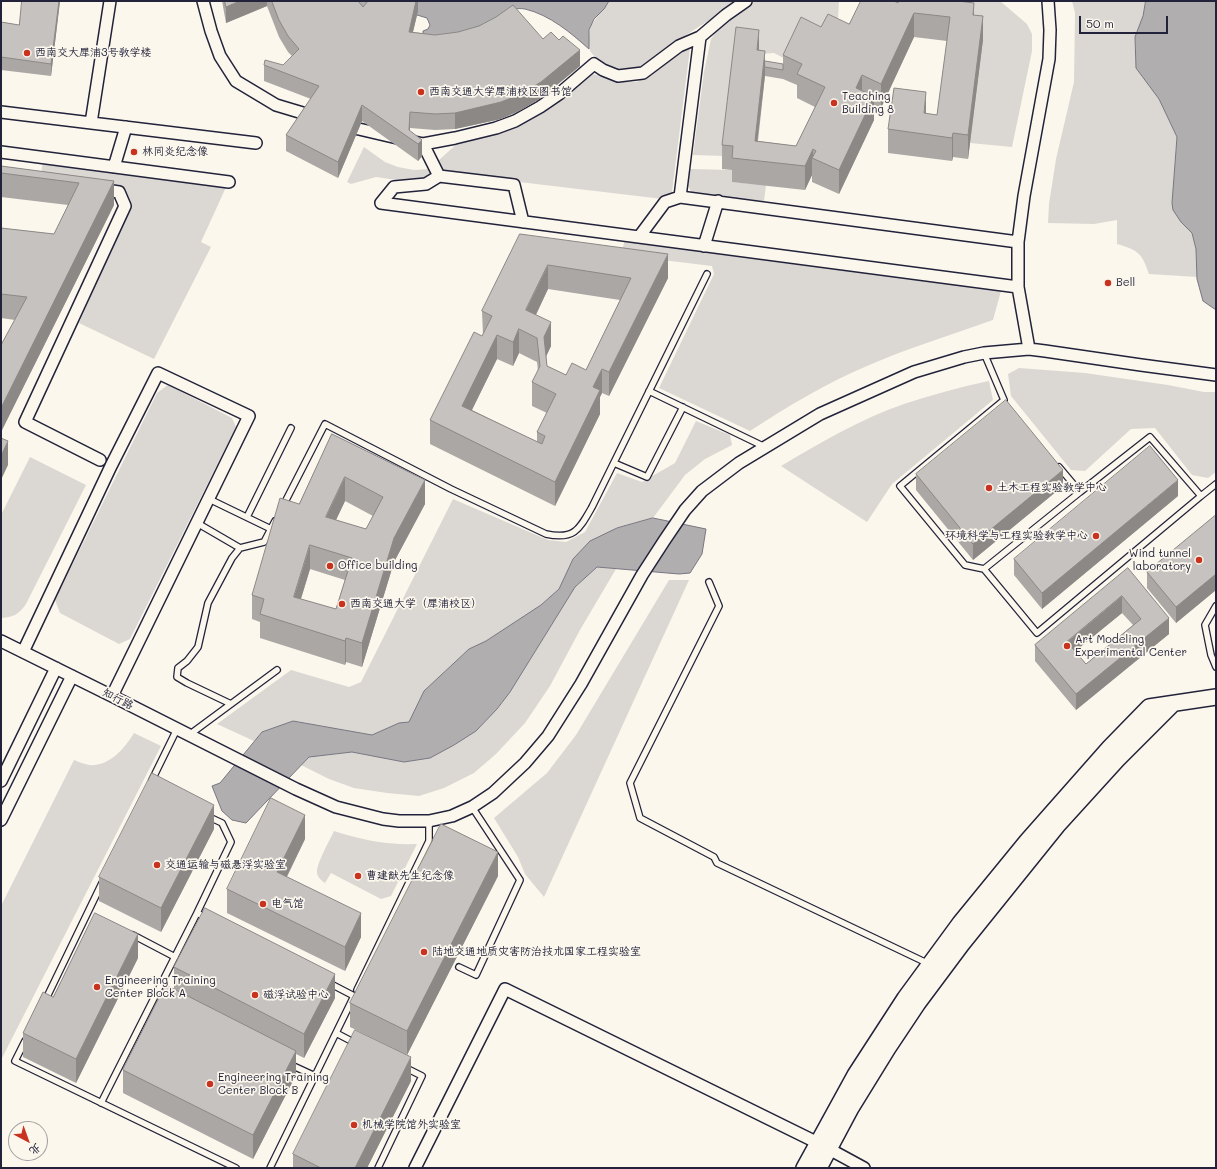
<!DOCTYPE html>
<meta charset="utf-8">
<style>
body{margin:0}
#map{position:relative;width:1217px;height:1169px;overflow:hidden;background:#fbf7ec;font-family:Mali,"LXGW WenKai TC",sans-serif}
canvas{display:block}
.frame{position:absolute;inset:0;border:2px solid #22223b;pointer-events:none}
.north{position:absolute;left:8px;top:1121px;width:40px;height:40px;box-sizing:border-box;background:#fbf7ec;border:1px solid #a4a2a5;border-radius:50%;rotate:139deg;font-size:11px;font-weight:700;line-height:16px;text-align:center;color:#22223b}
.north::after{content:'';display:block;margin:auto;width:14px;height:18px;background:#c8321e;clip-path:polygon(50% 0,100% 100%,50% 72%,0 100%)}
.scale{position:absolute;left:1079px;top:16px;width:89px;height:18px;box-sizing:border-box;border:2px solid #22223b;border-top:0;padding-left:5px;font-size:12px;line-height:14px;white-space:nowrap;color:#22223b;-webkit-text-stroke:3px #fbf7ec;paint-order:stroke}
</style>
<div id="map">
<canvas width="1217" height="1169"></canvas>
<div class="frame"></div>
<div class="north">北</div>
<div class="scale">50 m</div>
</div>
<script>
const ctx = document.querySelector('canvas').getContext('2d');
ctx.lineJoin = 'round';
function paint(path, color) {
  ctx.fillStyle = color;
  ctx.fill(path, 'evenodd');
}
function trace(path, color, width, dash) {
  ctx.strokeStyle = color;
  ctx.lineWidth = width;
  ctx.lineCap = dash ? 'butt' : 'round';
  ctx.setLineDash(dash || []);
  ctx.stroke(path);
}
function drawText(font, color, halo, rows, align = 'center') {
  ctx.font = font + ' Mali,"LXGW WenKai TC",sans-serif';
  ctx.lineWidth = 3.5;
  ctx.setLineDash([]);
  ctx.textBaseline = 'middle';
  ctx.strokeStyle = halo;
  ctx.fillStyle = color;
  for (const [text, x, y, turn = 0] of rows) {
    ctx.save();
    ctx.translate(x, y);
    ctx.rotate((+turn || 0) * Math.PI / 180);
    ctx.textAlign = isNaN(turn) ? turn : align;
    if (halo) ctx.strokeText(text, 0, 0);
    ctx.fillText(text, 0, 0);
    ctx.restore();
  }
}
paint(new Path2D(`
 M609,1H738C718,16 695,28 675,43C664,50 653,64 640,68C627,72 611,68 600,60C590,53 589,52 589,40C589,20 600,17 609,1Z
 M756,1H839L838,19L791,62L774,53L759,54L724,156L693,155L704,72L711,39L719,27L741,9Z
 M939,1H1000L1027,24L1032,34V51L1012,147L970,143L983,41Z
 M1072,1H1146L1143,16L1135,37L1136,68L1159,99L1177,137L1174,172L1173,210L1181,222L1192,233L1196,249L1197,277L1149,274C1142,253 1138,250 1117,244V220L1094,224L1048,223L1049,204L1056,159L1074,82L1075,13Z
 M690,48L671,200L435,172L419,182H410L376,177L351,184L347,182L364,147L385,162L398,167L414,170L429,169L459,142L490,134L583,77L593,74L620,82H636L652,75L679,51Z
 M43,162L227,185L201,242L211,247L154,359L79,323L129,210L119,187L40,179Z
 M690,169L733,170L732,182L766,185L764,201L692,193L688,186Z
 M625,239L1001,291L993,320C951,335 908,348 867,366C826,383 787,407 750,431L659,388L714,274L712,266L621,255Z
 M1019,368L1085,373L1168,385L1204,392H1216V472L1208,478L1192,475L1155,428L1131,429L1085,471L1071,470L1011,396L1008,374Z
 M989,381L993,400L892,484L867,522L781,466C820,443 860,419 904,404C931,395 960,387 989,381Z
 M168,385L232,418L236,427L130,639L119,644L60,613L55,600L157,393Z
 M696,421L730,435L732,445L705,459L685,475L653,518L617,528L573,559L559,589L541,605L486,641L469,649L424,691L409,722L399,723L372,735L293,721L262,732L254,741L217,724L291,670L349,687L361,682L453,499L548,540L566,542L585,532L617,473L642,482L675,463Z
 M30,457L86,485L26,604C19,614 14,617 2,618L1,515Z
 M597,567L616,569L580,630L550,686L525,723L496,754L474,773L444,788L419,796L387,793L354,788L329,779L301,765L309,757L352,752L404,762L430,758L454,745L476,731L497,709L510,692L575,587Z
 M669,580H689L544,897L525,874L518,857L494,818L547,773L576,735Z
 M134,733L161,746L1,1060V906L74,760C79,762 84,764 89,765C109,767 125,748 134,733Z
 M334,831C362,840 387,845 417,844L391,896L381,899L331,873L325,883C321,880 318,878 317,873C316,864 330,840 334,831Z`), '#dbd8d3');
const water = new Path2D(`
 M350,1H609L604,9L594,19L589,30V49C571,33 550,15 525,9C508,6 496,19 482,25C469,30 453,37 438,37C433,37 428,36 423,35V31L428,29L430,25L427,18L417,15L366,20Z
 M1146,1H1216V310L1203,301L1197,279L1196,249L1192,233L1181,222L1173,210L1172,203L1177,137L1159,99L1136,68L1135,37L1143,16Z
 M653,518L706,529L702,554L690,573L679,574L597,567L575,587L510,692L497,709L476,731L454,745L430,758L404,762L352,752L309,757L246,823L232,820L222,811L212,786L220,783L262,732L293,721L372,735L399,723L409,722L424,691L469,649L486,641L541,605L559,589L573,559L590,541L617,528Z`);
paint(water, '#b1aeb0');
trace(water, '#787681', 1);
const lane = new Path2D(`
 M984,353L1004,400L900,486L965,565L984,569L1037,633L1201,496L1150,437L1080,492L1059,467
 M649,391L765,447
 M614,463L647,477L683,407
 M1201,496L1216,484
 M209,499L271,529
 M283,506L325,424L451,489L546,534C574,540 579,530 592,507L707,274
 M247,517L291,428
 M197,523L240,548
 M984,569L1080,492
 M709,582L719,606L630,783L640,818L714,857L717,863L929,964
 M1216,606L1205,625L1211,655L1216,667
 M231,704L187,683L177,677L178,668L187,661L198,647L208,603L232,558L240,548L264,542L275,521
 M189,735L277,670
 M152,780L177,729
 M197,913L231,842L222,823L207,816
 M133,935L175,957
 M459,967L476,975L520,880L472,807
 M329,983L354,996
 M357,990L429,841V821
 M45,1001L102,883
 M336,1033L355,1043
 M25,1041L15,1061L236,1168
 M289,1064L315,1076
 M101,1103L197,913L207,918
 M270,1168L353,998
 M378,1168L422,1076L404,1067`);
const street = new Path2D(`
 M203,1L211,31L220,56L236,81L276,105L316,117
 M1,112L256,143
 M91,123L110,1
 M346,126L423,144L455,138L496,128L515,121L540,107L559,94L594,64L603,70L618,76L643,73L679,46L700,37L726,15L746,1
 M423,144L439,176
 M1,152L229,182
 M114,167L126,127
 M99,189L119,192L125,206L25,422L100,460
 M680,197L700,37
 M381,203L1018,287
 M381,203L394,187L426,184L439,176L514,185L523,222
 M639,237L665,202L680,197L1018,242
 M704,246L718,201
 M1029,349L1018,287V242L1024,196L1049,59L1050,30L1048,1
 M1,641L112,696L296,789L336,807L383,819L399,821H429L452,816L472,807L493,793L525,763L548,736L581,684L642,575L664,541L685,510L702,491L739,463L820,414L914,372L964,357L984,353L1029,349L1045,351L1141,365L1216,375
 M23,652L111,466L158,373L249,416L112,696
 M1,781L56,668
 M1,820L72,676
 M415,1168L505,989L818,1143L864,1168`);
const secondary = new Path2D(`
 M804,1168L855,1075L905,998L960,923L1027,841L1110,747L1149,707L1216,697
 M819,1168L851,1108L888,1048L918,1003L962,944L1057,826L1117,760L1173,704`);
trace(lane, '#22223b', 8);
trace(street, '#22223b', 14);
trace(secondary, '#22223b', 18);
trace(lane, '#fbf7ec', 5.5);
trace(street, '#fbf7ec', 11);
trace(secondary, '#fbf7ec', 15);
paint(new Path2D(`
 M60,1L51,76L1,70V22L19,25Z
 M222,1H358L363,7L418,1V11L413,32L435,35L543,39L580,66L541,98L521,110L501,119L455,129L435,130L410,128V131L422,140V156L418,161L362,121L338,178L286,151V135L311,99L264,81V65H283L292,56L288,52L279,37L267,6L226,23Z
 M898,3L974,15L983,40L968,159L953,157L952,161L888,153V129L926,114L937,115L947,41L914,37L881,108L874,105V120L839,194L812,182V175L805,190L732,182V170L722,169V145L759,51L765,61L783,64V55L821,27L849,24ZM765,76L783,79L797,85V98L815,107L796,146L758,141Z
 M1,166L114,181V205L1,432V345L15,320L1,318V228L54,234L68,205L1,197Z
 M520,234L668,278L609,396L602,393L600,397V414L555,506L430,444V420L483,335L482,311ZM548,289L620,300L586,370L566,375L547,366L546,356L551,346L536,315ZM519,353L537,362L538,371L532,382V406L547,413L537,432V442L472,410L497,359L513,366Z
 M332,434L425,504L394,562L362,667L346,662L345,665L260,638V622L252,619V595L299,504ZM345,501L373,516L366,529L336,520ZM310,569L345,580L336,609L301,599Z
 M916,474L1063,486L973,560L916,490Z
 M1178,496L1042,609L1014,575V559Z
 M1216,515V590L1176,623L1147,588V572Z
 M1128,568L1169,634L1076,710L1035,661V645ZM1122,613L1133,625L1086,664L1075,651Z
 M214,829L161,932L99,901V877Z
 M305,839L287,877L361,937L345,971L227,913V889Z
 M498,876L407,1055L350,1027V1003Z
 M138,958L76,1083L23,1057V1033L53,997Z
 M174,967L335,998L304,1058L296,1054V1075L253,1159L123,1093V1070L174,990Z
 M411,1081L367,1168H293V1154Z`), '#aaa7a5');
paint(new Path2D(`
 M59,1H60L51,76V64Z
 M240,1H267V6L226,23V7Z
 M416,1H418V11L409,48V32Z
 M974,3V27L973,15Z
 M914,13V37L881,108V84Z
 M983,16V40L968,159V135Z
 M759,30V54L757,50Z
 M580,50V66L541,98L521,110L501,119L455,129V113Z
 M765,51V75L755,160V141Z
 M862,75V99L856,88Z
 M926,92V116L924,113Z
 M874,96V120L839,194V170Z
 M362,105V121L338,178V162Z
 M410,112V138L409,130Z
 M953,133V157L952,161V138Z
 M422,140V156L418,161V144Z
 M813,149V158H812V175L805,190V166Z
 M114,181V205L1,432V408Z
 M668,254V278L609,396V372Z
 M548,265V289L527,333L526,310Z
 M551,322V346L544,361V337Z
 M519,329V353L513,366V342Z
 M497,335V359L462,430V406Z
 M602,369V393L600,397V414L555,506V482L593,387Z
 M8,441V465L1,480V456Z
 M1063,470V486L973,560V544Z
 M345,477V501L326,541V517Z
 M425,480V504L394,562L362,667V643L394,538Z
 M1178,480V496L1042,609V593Z
 M310,545V569L294,621V597Z
 M1216,574V590L1176,623V607Z
 M1122,596V613L1067,658V642Z
 M1169,618V634L1076,710V694Z
 M346,638V662L345,665V641Z
 M214,805V829L161,932V908Z
 M305,815V839L277,896V872Z
 M498,852V876L407,1055V1031Z
 M361,913V937L345,971V947Z
 M138,934V958L76,1083V1059Z
 M335,974V998L304,1058V1034Z
 M296,1051V1075L253,1159V1135Z
 M411,1057V1081L367,1168H355Z`), '#8b8886');
const building = new Path2D(`
 M22,1H59L51,64L1,57V22L19,25Z
 M225,1H240L226,7Z
 M272,1H358L363,7L368,1H416L409,32L435,35L458,32L479,26L496,17L513,5L543,39L551,32L559,40L563,36L580,50L541,82L521,94L501,102L455,113L435,114L410,112L409,130L422,140L418,144L362,105L338,162L286,135L319,86L264,65L265,60L283,65L299,49L288,36L279,20Z
 M861,1H894L898,3L899,1H958L974,3L973,15L983,16L968,135L953,133L952,138L888,129L894,88L926,92L924,113L937,115L950,17L914,13L881,84L862,75L856,88L874,96L839,170L812,158L816,151L813,149L805,166L732,158L733,146L722,145L736,27L759,30L757,50L765,51L755,141L796,146L825,87L797,74L802,64L783,55L801,17L821,27L828,14L849,24Z
 M765,61L783,64V70L765,67Z
 M1,166L114,181L1,408V361L2,360H1V345L27,297L1,294V228L54,234L79,183L1,173Z
 M520,234L668,254L609,372L602,369L593,387L600,390L555,482L430,420L474,332L482,336L492,316L482,311ZM548,265L631,278L586,370L572,363L566,375L547,366L544,337L551,322L526,310ZM519,329L537,338L540,366L532,382L556,394L537,432L545,436L542,444L462,406L497,335L513,342Z
 M1006,400L1063,470L973,544L916,474Z
 M332,434L425,480L394,538L362,643L346,638L345,641L260,614L264,599L252,595L280,498L299,504ZM345,477L383,497L366,529L326,517ZM310,545L352,558L336,609L294,597Z
 M1,438L8,441L1,456Z
 M1150,446L1178,480L1042,593L1014,559Z
 M1216,515V574L1176,607L1147,572Z
 M1128,568L1169,618L1076,694L1035,645ZM1122,596L1141,619L1086,664L1067,642Z
 M152,773L214,805L161,908L99,877Z
 M271,798L305,815L277,872L361,913L345,947L227,889Z
 M441,824L498,852L407,1031L350,1003Z
 M205,908L335,974L304,1034L174,967Z
 M95,913L138,934L76,1059L23,1033L43,992L53,997Z
 M166,985L296,1051L253,1135L123,1070Z
 M355,1030L411,1057L355,1168H321L293,1154Z`);
paint(building, '#c6c2c0');
trace(building, '#8b8886', 1);
for (const [x, y, r, color] of [
 [27,53,4,"#c8321e"],
 [421,92,4,"#c8321e"],
 [834,103,4,"#c8321e"],
 [134,152,4,"#c8321e"],
 [1108,283,4,"#c8321e"],
 [989,488,4,"#c8321e"],
 [1096,536,4,"#c8321e"],
 [1199,560,4,"#c8321e"],
 [330,566,4,"#c8321e"],
 [342,604,4,"#c8321e"],
 [1067,646,4,"#c8321e"],
 [157,865,4,"#c8321e"],
 [358,876,4,"#c8321e"],
 [263,904,4,"#c8321e"],
 [424,952,4,"#c8321e"],
 [97,987,4,"#c8321e"],
 [255,995,4,"#c8321e"],
 [210,1084,4,"#c8321e"],
 [354,1125,4,"#c8321e"]
]) {
  const dot = new Path2D();
  dot.arc(x, y, r, 0, 2 * Math.PI);
  ctx.fillStyle = color;
  ctx.fill(dot);
  trace(dot, '#fbf7ec', 1.5);
}
drawText('11px', '#22223b', '#fbf7ec', [
 ["西南交大犀浦3号教学楼",35,53],
 ["西南交通大学犀浦校区图书馆",429,92],
 ["Teaching",842,97],
 ["Building 8",842,110],
 ["林同炎纪念像",142,152],
 ["Bell",1116,283],
 ["土木工程实验教学中心",997,488],
 ["环境科学与工程实验教学中心",1088,536,"right"],
 ["Wind tunnel",1191,554,"right"],
 ["laboratory",1191,567,"right"],
 ["Office building",338,566],
 ["西南交通大学（犀浦校区）",350,604],
 ["Art Modeling",1075,640],
 ["Experimental Center",1075,653],
 ["交通运输与磁悬浮实验室",165,865],
 ["曹建猷先生纪念像",366,876],
 ["电气馆",271,904],
 ["陆地交通地质灾害防治技术国家工程实验室",432,952],
 ["Engineering Training",105,981],
 ["Center Block A",105,994],
 ["磁浮试验中心",263,995],
 ["Engineering Training",218,1078],
 ["Center Block B",218,1091],
 ["机械学院馆外实验室",362,1125]
], 'left');
drawText('11px', '#22223b', '#fbf7ec', [
 ["知行路",118,699,27]
]);
</script>
